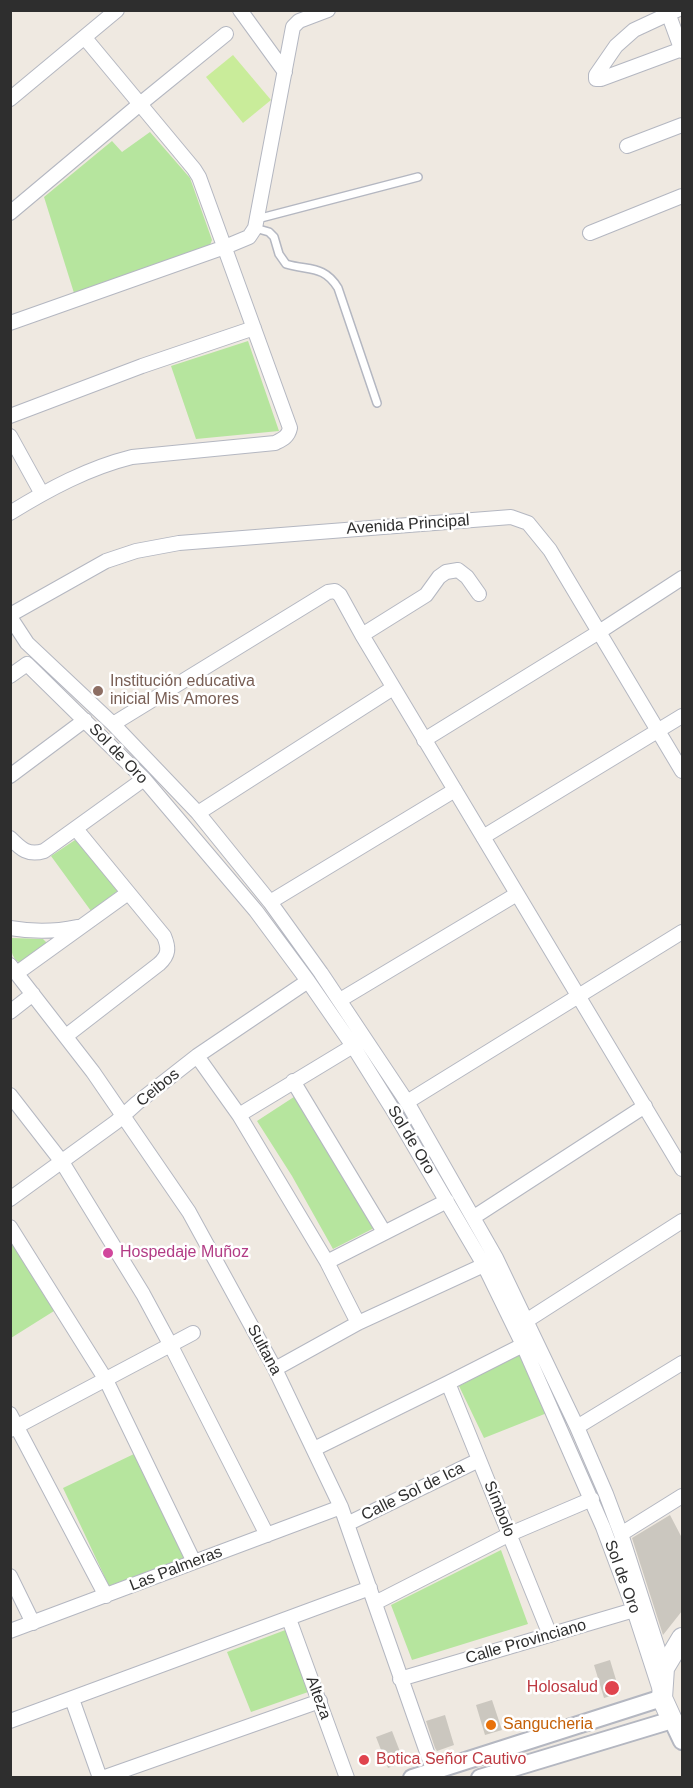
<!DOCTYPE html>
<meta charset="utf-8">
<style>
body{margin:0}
#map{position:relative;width:693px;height:1788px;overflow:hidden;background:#efe9e1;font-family:Helvetica,sans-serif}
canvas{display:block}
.frame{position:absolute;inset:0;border:12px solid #2e2e2e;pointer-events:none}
</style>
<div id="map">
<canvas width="693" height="1788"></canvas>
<div class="frame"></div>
</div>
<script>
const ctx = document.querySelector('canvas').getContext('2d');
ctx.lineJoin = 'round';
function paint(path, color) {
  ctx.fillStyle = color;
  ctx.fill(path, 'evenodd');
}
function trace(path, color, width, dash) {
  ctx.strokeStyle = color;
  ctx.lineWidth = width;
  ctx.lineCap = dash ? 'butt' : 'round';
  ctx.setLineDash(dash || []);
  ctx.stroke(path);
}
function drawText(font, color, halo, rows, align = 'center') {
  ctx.font = font + ' Helvetica,sans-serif';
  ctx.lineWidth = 5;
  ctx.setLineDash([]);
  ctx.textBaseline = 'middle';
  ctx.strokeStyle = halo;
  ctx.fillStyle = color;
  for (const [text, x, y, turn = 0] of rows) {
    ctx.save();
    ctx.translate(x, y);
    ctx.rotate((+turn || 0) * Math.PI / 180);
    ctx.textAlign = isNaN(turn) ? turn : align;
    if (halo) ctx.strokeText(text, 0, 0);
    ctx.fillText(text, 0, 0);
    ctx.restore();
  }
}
paint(new Path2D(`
 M150,132L190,178L212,240L210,245L74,293L44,197L112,141L122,152Z
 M248,341L279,431L196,439L171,366Z
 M75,840L119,890L91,911L51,856Z
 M11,938L43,939L46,942V945L20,963C10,957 11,948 11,938Z
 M300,1093L380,1225L333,1249L292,1176L257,1121Z
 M10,1238L54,1311L11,1338H10Z
 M519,1354L547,1413L484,1438L459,1386Z
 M136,1453L186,1557L109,1586L63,1488Z
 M501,1550L528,1624L412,1660L391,1605Z
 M288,1629L311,1691L251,1712L227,1652Z`), '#b6e59e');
paint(new Path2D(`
 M233,55L271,100L243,123L206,77Z`), '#c9ec9a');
paint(new Path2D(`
 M670,1515L682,1538V1611L663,1635L632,1538Z
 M610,1660L620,1693L604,1698L594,1665Z
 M492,1700L502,1730L485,1735L476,1705Z
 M445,1715L454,1745L437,1751L435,1748L426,1721Z
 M392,1731L404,1762L388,1768L376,1737Z`), '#cbc7bf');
const service = new Path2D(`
 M257,219L418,177
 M255,228L269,232L274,237L279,254L286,264C309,271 324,265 338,288L377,403`);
const minor = new Path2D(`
 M240,10L285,72
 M667,10L682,51
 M677,10L634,30L616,46L596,75V79H601L682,49
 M10,99L117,10
 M627,146L682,125
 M10,213L140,104L226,34
 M590,233L682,196
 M10,323L225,247L249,237L255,228L293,27L299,21L328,10
 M10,416L142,366L254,328
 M10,436L42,494
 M10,513C49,489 88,468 132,457L275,443C283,439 288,437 290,428L199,177L194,169L85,38
 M10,615L106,561L136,551L179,543L511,517L528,523L550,550L682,771
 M10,617L27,643L113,724L198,813L270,902L321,973L407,1102L496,1258L577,1427L606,1494L621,1534L664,1668
 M362,635L426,595L439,577L446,572L458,570L467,577L479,594
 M10,676L27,664L144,779L256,911L308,981L353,1046L393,1110L484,1265L523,1345L603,1527L634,1610L659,1687
 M113,724L328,592L335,591L340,595L362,635L682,1169
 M424,740L599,632L682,578
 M10,776L85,720
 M198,813L393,688
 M483,837L682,716
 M10,838C21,849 28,856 44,851L144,779
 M270,902L455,790
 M10,928C34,932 54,932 77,927
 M10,965L93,1072L189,1212L275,1369L341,1507L436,1778
 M17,973L128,893
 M340,1000L517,894
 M10,1012L33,994
 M66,1036L159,964C169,955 169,948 164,936L76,829
 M197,1056L239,1115L327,1262L358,1323
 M293,1081L384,1232
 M10,1095L62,1162L143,1294L170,1344L267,1535
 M407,1102L682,932
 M239,1115L353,1046
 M10,1199L116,1122L137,1103L197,1056L308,981
 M474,1217L645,1106
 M10,1227L106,1380L194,1562
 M327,1262L447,1201
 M526,1321L682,1221
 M275,1369L358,1323L484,1265
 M448,1383L550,1635
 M10,1414L106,1596
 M577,1427L682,1363
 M10,1430L193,1333
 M314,1449L448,1383L523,1345
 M347,1524L479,1460
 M621,1534L682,1496
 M10,1576L33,1623
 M375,1603L510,1534L592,1499
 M289,1619L347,1778
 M10,1631L341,1507
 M400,1679L634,1610
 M72,1699L100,1778
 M10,1721L370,1588
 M102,1778L320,1701`);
const tertiary = new Path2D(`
 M412,1778L662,1698
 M480,1778L672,1720L682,1741`);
const secondary = new Path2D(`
 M672,1720L662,1698L664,1668L682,1638`);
trace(service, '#b4b7c1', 10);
trace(minor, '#b4b7c1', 16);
trace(tertiary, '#b4b7c1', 20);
trace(secondary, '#b4b7c1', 22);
trace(service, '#fff', 7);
trace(minor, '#fff', 14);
trace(tertiary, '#fff', 16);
trace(secondary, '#fff', 20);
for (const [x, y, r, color] of [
 [98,691,6,"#8d6e63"],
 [108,1253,6,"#d1479c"],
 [612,1688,8,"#e0444e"],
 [491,1725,6,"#e8710a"],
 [364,1760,6,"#e0444e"]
]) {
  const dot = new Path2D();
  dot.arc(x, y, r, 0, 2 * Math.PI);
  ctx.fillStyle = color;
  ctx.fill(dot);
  trace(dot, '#fff', 2);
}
drawText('16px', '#2e2e2e', '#fff', [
 ["Avenida Principal",408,525,-4],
 ["Sol de Oro",118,754,46],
 ["Ceibos",158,1088,-39],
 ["Sol de Oro",411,1140,59],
 ["Sultana",264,1350,62],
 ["Calle Sol de Ica",413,1492,-26],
 ["Símbolo",499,1509,68],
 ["Las Palmeras",176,1569,-21],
 ["Sol de Oro",622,1577,70],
 ["Calle Provinciano",526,1642,-16],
 ["Alteza",318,1698,70]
]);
drawText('16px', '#785e54', '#fff', [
 ["Institución educativa",110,682],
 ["inicial Mis Amores",110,700]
], 'left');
drawText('16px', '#b23c85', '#fff', [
 ["Hospedaje Muñoz",120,1253]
], 'left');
drawText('16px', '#be3a42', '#fff', [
 ["Holosalud",598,1688],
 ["Botica Señor Cautivo",376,1760,"left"]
], 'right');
drawText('16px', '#c56008', '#fff', [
 ["Sangucheria",503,1725]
], 'left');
</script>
